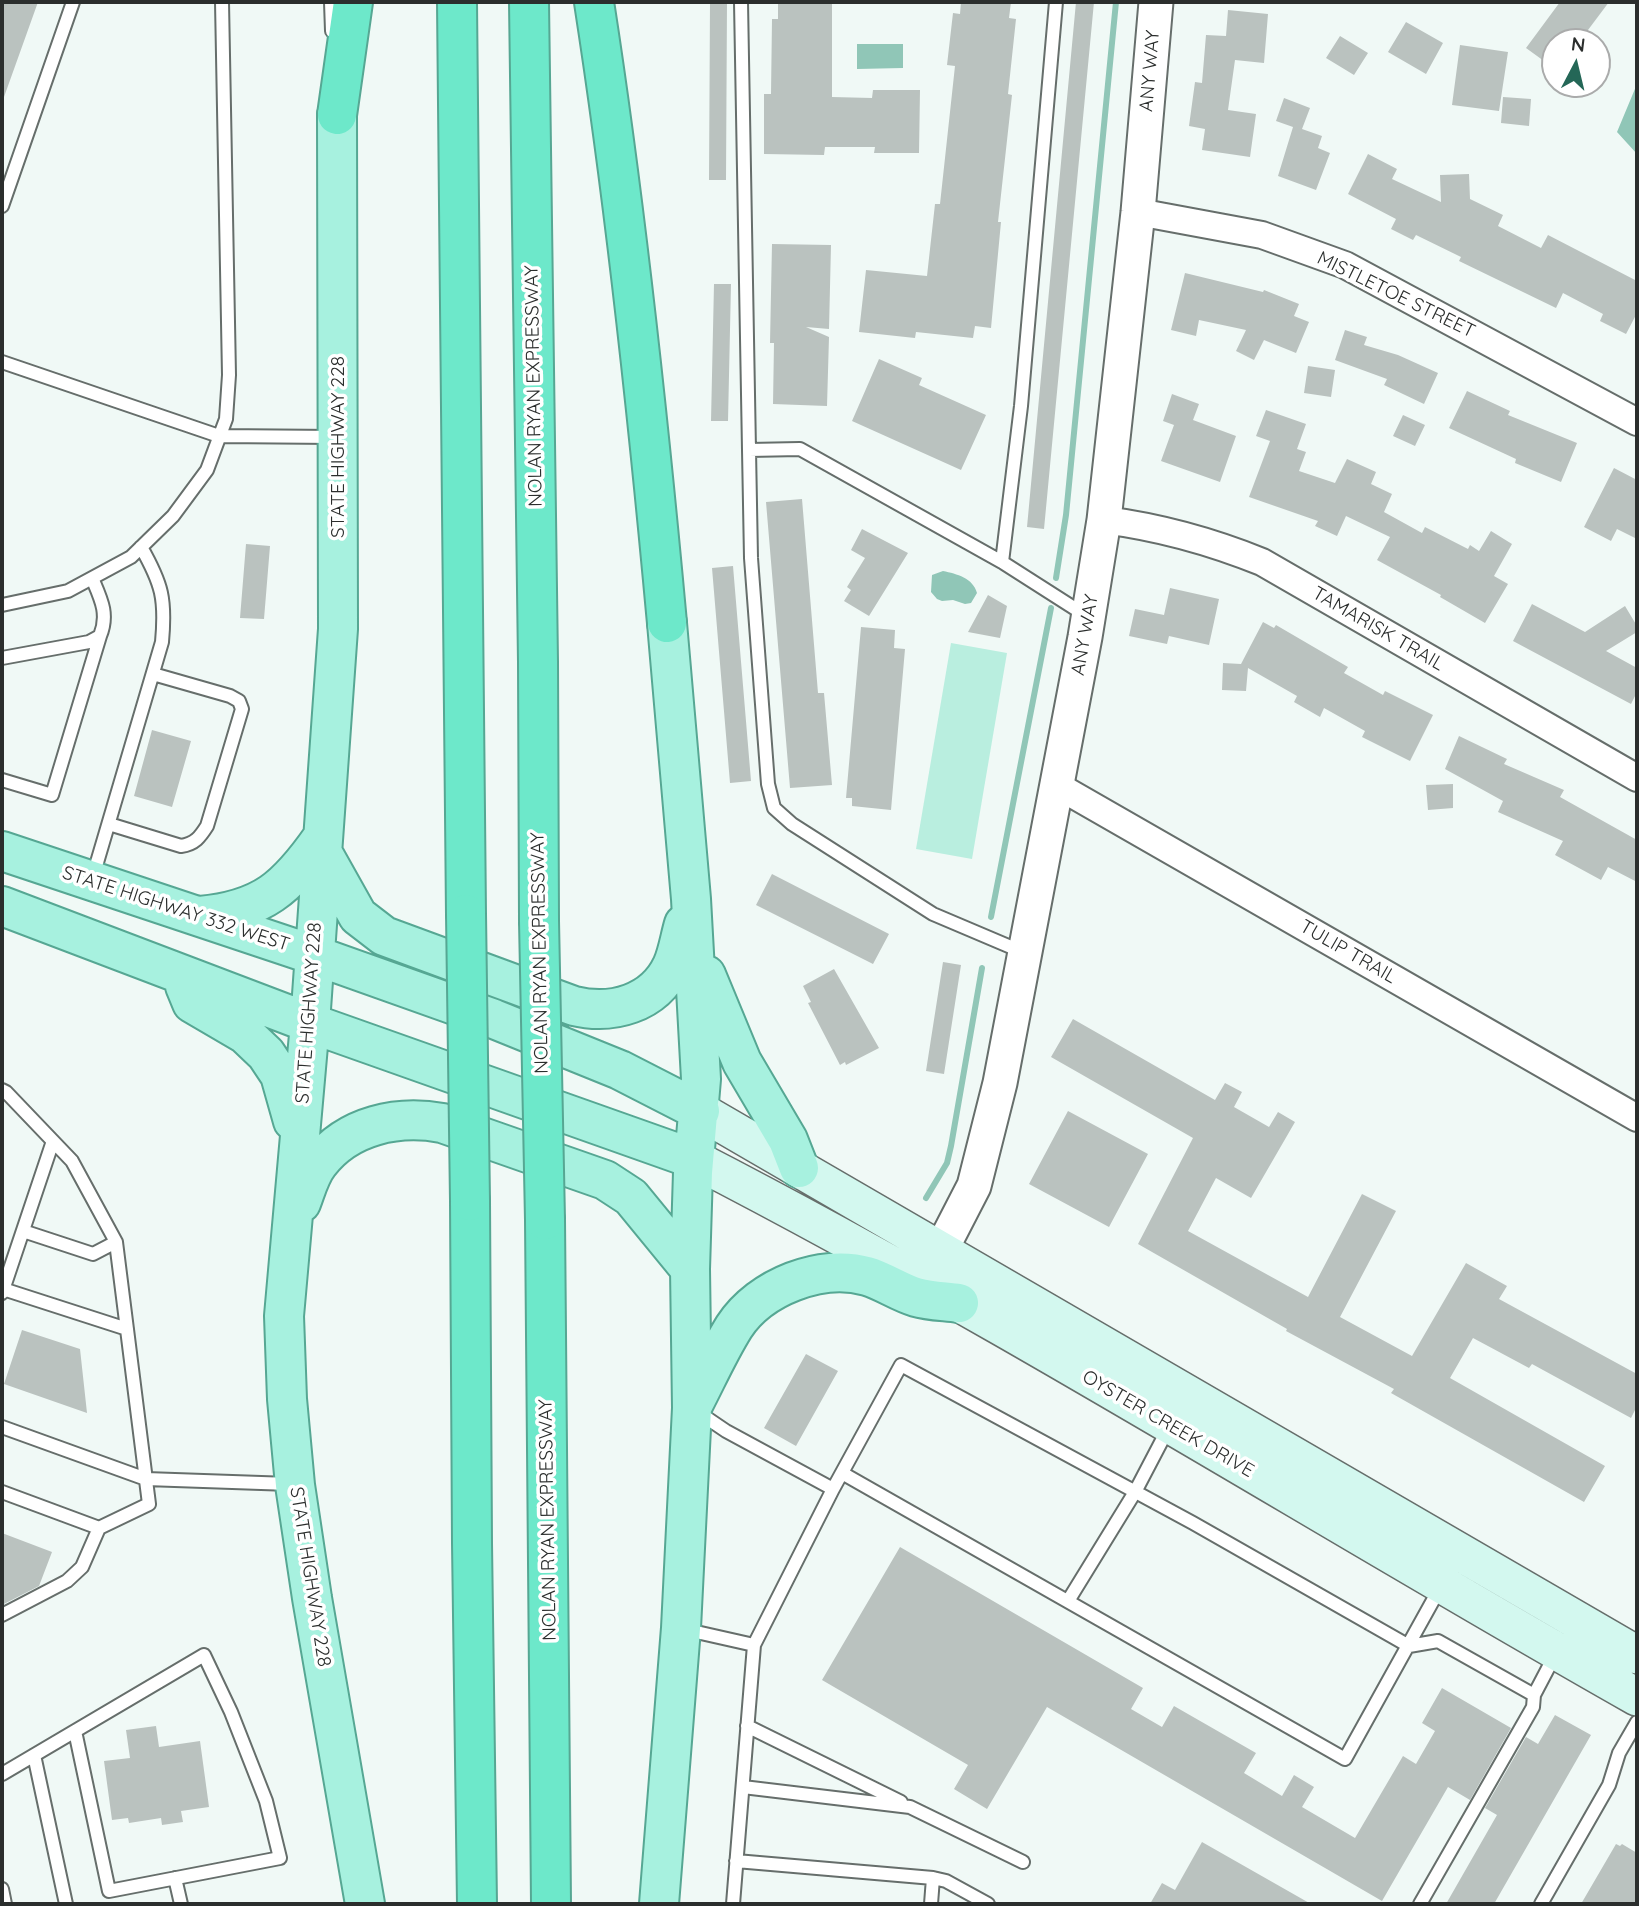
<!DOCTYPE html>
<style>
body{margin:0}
#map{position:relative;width:1639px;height:1906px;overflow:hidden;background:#f0f9f6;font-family:Quicksand,sans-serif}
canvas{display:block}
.frame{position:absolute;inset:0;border:4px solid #2b2e2d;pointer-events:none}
.north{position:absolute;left:1541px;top:28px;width:70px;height:70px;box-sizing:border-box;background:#fff;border:2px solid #aaabab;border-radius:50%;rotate:7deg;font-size:19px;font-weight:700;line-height:28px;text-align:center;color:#2b2e2d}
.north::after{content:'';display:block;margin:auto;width:24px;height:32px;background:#246757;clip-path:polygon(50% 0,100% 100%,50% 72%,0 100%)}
</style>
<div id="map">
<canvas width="1639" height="1906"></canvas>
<div class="frame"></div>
<div class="north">N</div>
</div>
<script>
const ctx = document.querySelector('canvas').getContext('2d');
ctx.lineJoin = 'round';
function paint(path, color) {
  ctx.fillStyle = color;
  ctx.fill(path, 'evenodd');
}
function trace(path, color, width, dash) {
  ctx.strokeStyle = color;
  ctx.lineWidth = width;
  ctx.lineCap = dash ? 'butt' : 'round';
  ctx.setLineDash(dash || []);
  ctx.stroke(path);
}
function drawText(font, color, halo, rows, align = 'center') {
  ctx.font = font + ' Quicksand,sans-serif';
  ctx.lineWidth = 7;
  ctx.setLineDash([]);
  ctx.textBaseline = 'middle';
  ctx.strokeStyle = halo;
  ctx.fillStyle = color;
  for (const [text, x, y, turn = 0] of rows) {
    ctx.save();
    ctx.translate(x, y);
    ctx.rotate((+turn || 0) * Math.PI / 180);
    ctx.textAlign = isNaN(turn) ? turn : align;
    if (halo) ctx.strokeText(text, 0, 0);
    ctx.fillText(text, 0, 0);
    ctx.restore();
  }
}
paint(new Path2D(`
 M951,643L1007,653L972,859L916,849Z`), '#b9eedf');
paint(new Path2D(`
 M857,44H903V68L857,69Z
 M1637,84V154L1617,132Z
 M943,571C957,574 973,578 977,593L971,603L965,604L953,600L942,601L937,599L931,592L932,575Z`), '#90c6b7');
trace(new Path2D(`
 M1056,578L1066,515L1116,2
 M991,917L1051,608
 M926,1198L947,1163L951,1146L982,968`), '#90c6b7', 6);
paint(new Path2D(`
 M2,2H38L4,97H2Z
 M710,2H727L726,180H709Z
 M778,2H832V97L872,98L873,90H920L919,153H874L875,147H825L824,155L764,154V94H771L772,19H778Z
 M961,2H1011L1009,18L1016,19L1008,94L1012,95L998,222H1001L991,328L975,326L973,338L916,332L915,338L859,332L866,270L927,276L935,204H940L955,66L947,65L953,13L960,14Z
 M1076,2H1094L1044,529L1027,527Z
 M1560,2H1609L1579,42H1555V69L1526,48Z
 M1228,10L1268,14L1264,63L1235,60L1228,110L1256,114L1250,157L1202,150L1205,129L1189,126L1195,82L1202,83L1206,35L1226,36Z
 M1406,22L1443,43L1426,74L1388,52Z
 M1340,36L1368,53L1354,75L1326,58Z
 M1460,45L1508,52L1499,111L1452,105Z
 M1503,97L1531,99L1529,126L1501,123Z
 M1284,98L1310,108L1302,129L1322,136L1318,148L1330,153L1316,190L1278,176L1293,127L1276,121Z
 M1368,154L1397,169L1392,179L1441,202L1440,175L1469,174L1470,199L1503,215L1498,226L1541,248L1548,235L1637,281V313L1626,334L1600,321L1603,314L1563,293L1556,308L1459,261L1461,257L1416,235L1413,240L1391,229L1396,219L1348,194Z
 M772,244L831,245L829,329L806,327L829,337L827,406L773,404L774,343H770Z
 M1185,273L1263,292L1264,290L1299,304L1294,316L1309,322L1296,353L1264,340L1254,360L1236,351L1246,330L1199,320L1196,336L1171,330Z
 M714,284H731L728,421H711Z
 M1345,330L1367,337L1364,345L1398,355L1438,373L1424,404L1384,385L1387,379L1335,360Z
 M879,359L922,378L919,385L986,415L961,470L852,421Z
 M1308,366L1335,370L1331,397L1304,393Z
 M1467,391L1510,411L1508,415L1577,443L1561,482L1515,463L1516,459L1449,428Z
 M1172,394L1199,404L1193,420L1236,436L1220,482L1161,461L1174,425L1163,421Z
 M1266,410L1306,424L1297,449L1306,452L1299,471L1335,483L1347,459L1376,472L1371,484L1392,494L1384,512L1422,533L1425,527L1468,549L1470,545L1479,551L1491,531L1512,544L1494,576L1508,584L1485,623L1440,597L1441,595L1377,560L1390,537L1346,516L1337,536L1315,526L1318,521L1249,497L1270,441L1256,436Z
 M1403,415L1425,425L1415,446L1393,436Z
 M1614,468L1637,480V539L1617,529L1611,541L1584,527Z
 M802,499L818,693H824L832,785L790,788L766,502Z
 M862,529L908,553L869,616L844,601L851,590L847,587L865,558L851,550Z
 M246,544L270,546L264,619L240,618Z
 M733,566L751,781L730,783L712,568Z
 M1170,588L1219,599L1209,645L1169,636L1167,644L1129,636L1135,609L1164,615Z
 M988,595L1007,606L1000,638L968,632Z
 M1532,604L1585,632L1625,606L1637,626V632L1606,651L1637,668V692L1631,704L1513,641Z
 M1263,622L1274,628L1276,625L1348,667L1344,673L1383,695L1385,691L1433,715L1410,761L1362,737L1365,731L1324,708L1320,717L1294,702L1297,696L1248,668L1246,691L1222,690L1223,663L1241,664Z
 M861,627L895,630L894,648L905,649L891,810L852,806V798H846Z
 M152,730L191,741L172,807L134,796Z
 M1459,736L1507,759L1504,764L1564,790L1560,797L1637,840V882L1608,867L1601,880L1555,855L1563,841L1498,812L1503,801L1445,769Z
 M1453,784V808L1428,810L1426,785Z
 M772,874L889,934L873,964L756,905Z
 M943,962L961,965L944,1074L926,1071Z
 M834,969L879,1048L846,1065L845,1062L840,1065L808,1003L811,1002L803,986Z
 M1073,1019L1215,1100L1225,1083L1242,1092L1234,1107L1269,1127L1278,1112L1295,1122L1251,1198L1216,1178L1188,1231L1308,1297L1362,1194L1396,1211L1340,1317L1412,1356L1466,1263L1507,1286L1499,1299L1637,1374V1406L1631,1418L1532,1364L1529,1368L1473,1338L1450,1378L1605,1466L1584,1502L1391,1393L1394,1389L1286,1331L1287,1329L1138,1244L1193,1138L1051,1057Z
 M1068,1111L1148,1154L1109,1227L1029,1184Z
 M22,1330L80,1349L87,1413L4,1384Z
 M806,1354L838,1371L796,1446L764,1428Z
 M2,1533L52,1552L39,1586L2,1605Z
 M900,1547L1143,1688L1131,1709L1162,1727L1174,1706L1256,1753L1244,1773L1282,1796L1294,1775L1314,1787L1302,1807L1355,1838L1403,1756L1416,1764L1435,1731L1422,1723L1442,1688L1511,1728L1470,1800L1448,1787L1382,1901L1047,1707L987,1809L954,1789L968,1765L822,1680Z
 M1555,1715L1591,1735L1494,1904H1446L1497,1815L1485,1808L1526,1737L1538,1744Z
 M156,1726L159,1747L200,1741L209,1807L181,1811L183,1822L162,1825L161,1818L129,1823L128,1818L112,1820L104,1761L130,1758L126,1730Z
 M1202,1842L1311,1904H1150L1162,1883L1175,1890Z
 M1616,1844L1620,1846L1622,1844L1637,1853V1904H1581Z`), '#bac2bf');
const service = new Path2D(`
 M331,2L332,31
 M741,2L749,450L800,449L1002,562L1085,615
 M2,206L73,2
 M2,362L219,436L335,437
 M749,450L751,558L768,784L774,808L792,824L933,914L1025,953
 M1002,562L1021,406L1056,2
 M2,605L68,591L131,557L173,516L207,470L226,419L229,375L222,2
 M2,658L89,642L100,636C109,614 101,599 92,578
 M2,780L52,795L100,636
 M109,824L181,846C195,844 200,837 207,826L242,709L239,701L230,696L153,674
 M93,876L162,642C166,599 162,584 141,547
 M2,1090L6,1092L72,1161L116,1242L149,1504L99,1528L2,1492
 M23,1231L93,1254L116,1242
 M3,1289L127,1329
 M2,1293L53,1141
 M698,1412L726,1431L833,1489L901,1365L1193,1523L1409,1646L1438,1641L1534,1695L1533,1707L1420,1904
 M2,1427L146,1479L290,1484
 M842,1473L1345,1759L1441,1586
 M1068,1601L1135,1492L1169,1427
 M2,1615L67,1581L82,1567L99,1528
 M683,1629L754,1645L733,1904
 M754,1645L833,1489
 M1534,1695L1555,1655
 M747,1726L901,1802
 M34,1755L66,1904
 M2,1774L204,1655L231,1712L266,1801L280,1858L109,1891L75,1731
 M743,1787L910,1807L1023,1862
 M736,1861L933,1878L946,1881L988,1904
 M175,1878L181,1904
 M2,1889L5,1904
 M931,1904L933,1878
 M1541,1904L1609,1785L1619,1753L1637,1722`);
const minor = new Path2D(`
 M1138,212L1262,235L1345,265L1637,422
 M1104,520C1159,527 1210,541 1262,562L1637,778
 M1058,786L1637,1118`);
const tertiary = new Path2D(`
 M940,1252L974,1186L1000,1083L1085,637L1104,520L1138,212L1156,2`);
const secondary = new Path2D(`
 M700,1111L1637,1655
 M694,1159C1016,1325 1322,1519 1637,1697`);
const primary = new Path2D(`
 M337,115L338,629L310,1023L284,1316L287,1399L295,1485L312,1598L365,1904
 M321,850L358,916L384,936L574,1006C612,1015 654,1004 672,966C678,953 680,937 684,924
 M2,851L314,955L494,1019L620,1070L700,1111
 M2,906L310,1023L694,1159
 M200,916C263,910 287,888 322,838
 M706,975L742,1062L788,1140L799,1168
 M185,986L192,1003L245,1034L266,1054L280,1075L293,1121
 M301,1203C306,1190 310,1174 319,1163C348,1125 398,1115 442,1123L605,1180L631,1197L690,1269
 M694,1403C707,1378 719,1351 734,1327C760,1287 821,1263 867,1276C884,1281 899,1292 916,1297C930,1301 945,1301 959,1303
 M659,1904L681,1628L692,1408L690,1269L693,1172L701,1079L691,899L667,623`);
const motorway = new Path2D(`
 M457,2L466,914
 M529,2L538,662L539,921
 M594,2C626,208 648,415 667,623
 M337,115L353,2
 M470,1201L472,1543L477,1904
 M545,1220L551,1904`);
trace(service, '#666e6b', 16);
trace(minor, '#666e6b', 30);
trace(tertiary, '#666e6b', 37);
trace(secondary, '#666e6b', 40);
trace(primary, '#56a793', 42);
trace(motorway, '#56a793', 42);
trace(service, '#fff', 12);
trace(minor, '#fff', 26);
trace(tertiary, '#fff', 33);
trace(secondary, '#d3f8ef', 37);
trace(primary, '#a7f1df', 38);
trace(motorway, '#6de8ca', 38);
const motorwayBridge = new Path2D(`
 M466,914L470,1201
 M539,921L545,1220`);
trace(motorwayBridge, '#56a793', 42, []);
trace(motorwayBridge, '#6de8ca', 38);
drawText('19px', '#2b2e2d', '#fff', [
 ["ANY WAY",1150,71,-85],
 ["MISTLETOE STREET",1396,295,26],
 ["NOLAN RYAN EXPRESSWAY",534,386,-91],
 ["STATE HIGHWAY 228",338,447,-90],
 ["TAMARISK TRAIL",1378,629,30],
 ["ANY WAY",1085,635,-80],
 ["STATE HIGHWAY 332 WEST",176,909,18],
 ["TULIP TRAIL",1348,952,30],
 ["NOLAN RYAN EXPRESSWAY",540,953,-91],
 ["STATE HIGHWAY 228",309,1013,-86],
 ["OYSTER CREEK DRIVE",1168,1424,30],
 ["NOLAN RYAN EXPRESSWAY",548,1520,-91],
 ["STATE HIGHWAY 228",310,1577,81]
]);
</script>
